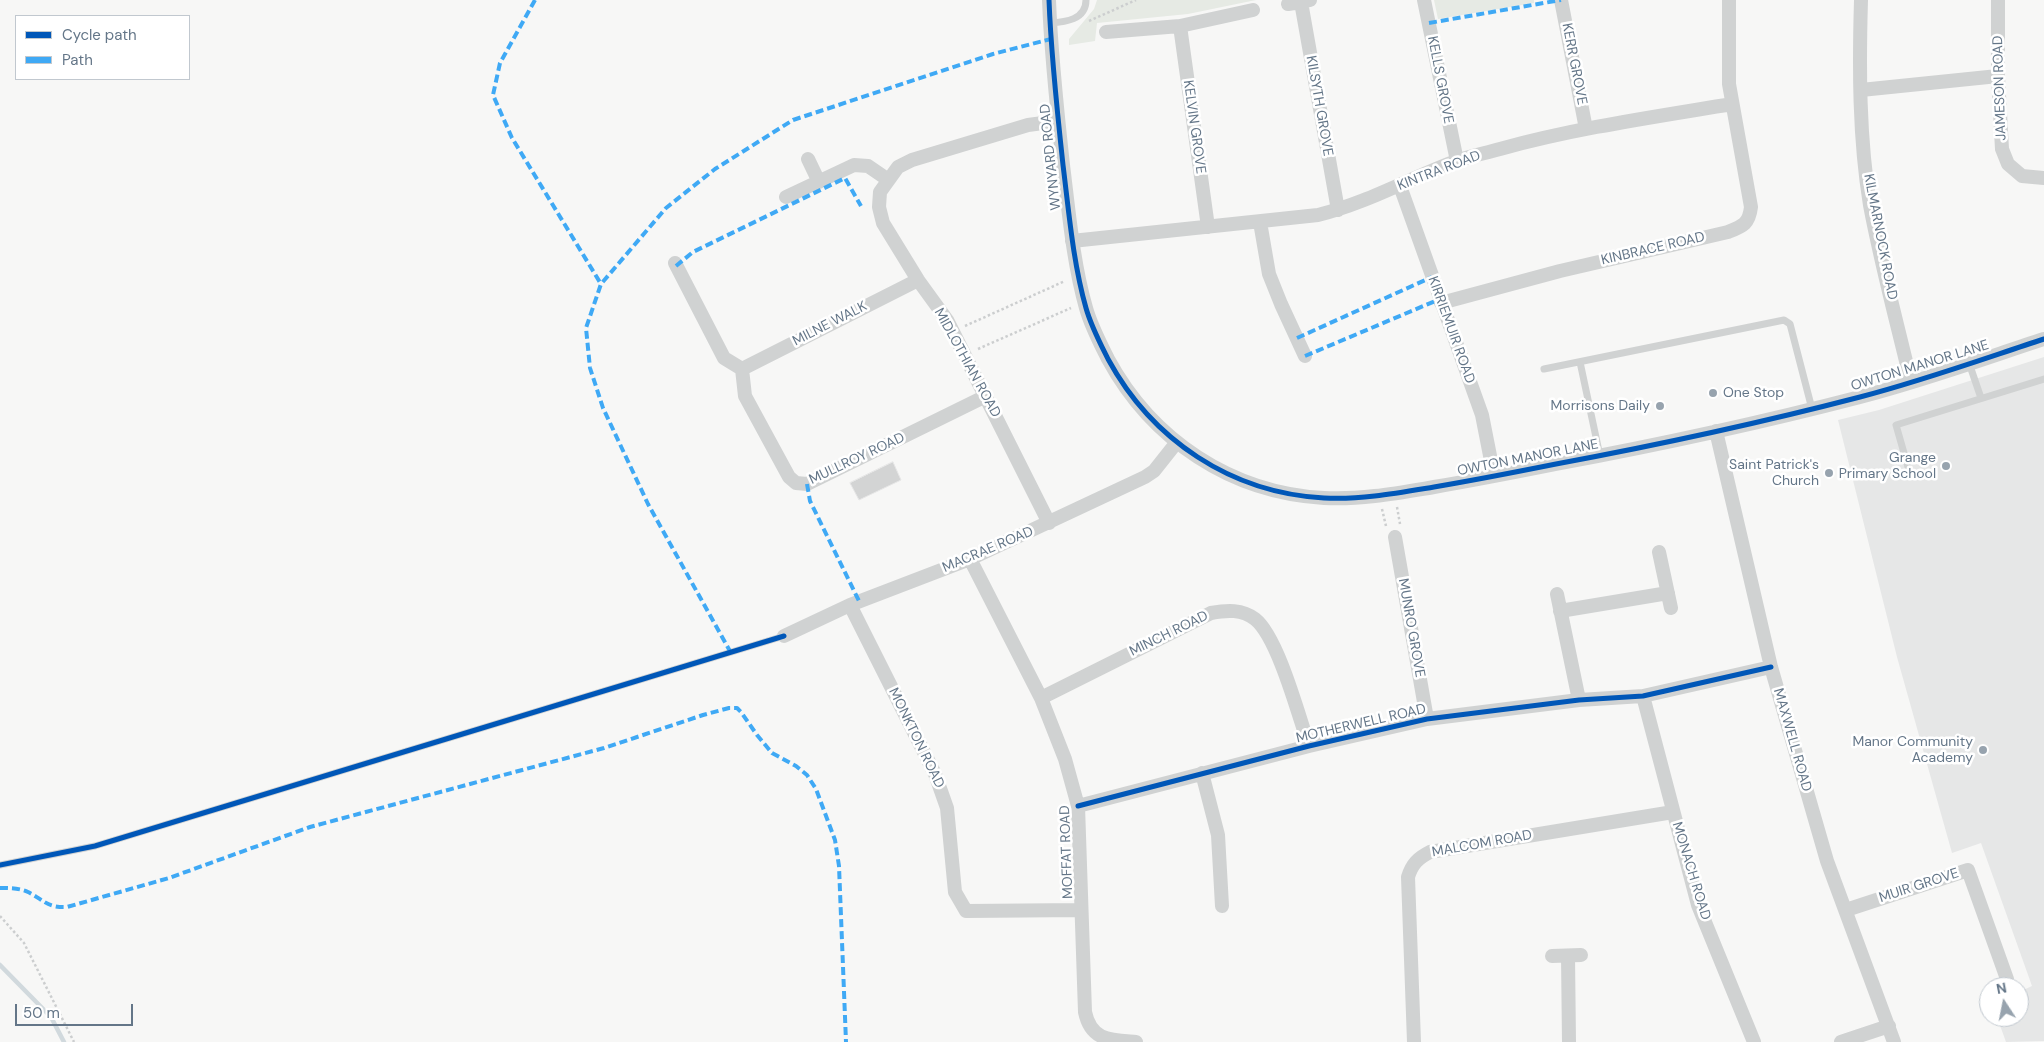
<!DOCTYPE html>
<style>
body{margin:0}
#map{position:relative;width:2044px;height:1042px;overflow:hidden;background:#f7f7f6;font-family:"DM Sans",sans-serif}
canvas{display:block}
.legend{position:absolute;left:15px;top:15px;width:175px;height:65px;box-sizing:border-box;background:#fff;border:1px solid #c1c8cf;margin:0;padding:6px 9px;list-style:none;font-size:15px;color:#647688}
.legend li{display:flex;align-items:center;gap:10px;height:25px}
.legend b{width:25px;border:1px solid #c1c8cf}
.north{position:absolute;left:1979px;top:977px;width:50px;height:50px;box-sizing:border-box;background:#fff;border:1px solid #c1c8cf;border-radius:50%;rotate:349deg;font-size:14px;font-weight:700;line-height:20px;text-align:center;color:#647688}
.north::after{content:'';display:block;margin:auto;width:18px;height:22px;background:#97a3ae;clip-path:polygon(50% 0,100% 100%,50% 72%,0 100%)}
.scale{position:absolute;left:15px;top:1004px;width:118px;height:22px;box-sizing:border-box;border:2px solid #647688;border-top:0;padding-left:6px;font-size:15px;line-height:18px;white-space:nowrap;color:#647688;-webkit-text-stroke:4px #fff;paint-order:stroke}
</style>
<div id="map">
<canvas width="2044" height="1042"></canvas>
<ul class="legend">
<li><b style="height:6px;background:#0057b8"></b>Cycle path</li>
<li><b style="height:6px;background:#3fa9f5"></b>Path</li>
</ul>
<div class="north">N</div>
<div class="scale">50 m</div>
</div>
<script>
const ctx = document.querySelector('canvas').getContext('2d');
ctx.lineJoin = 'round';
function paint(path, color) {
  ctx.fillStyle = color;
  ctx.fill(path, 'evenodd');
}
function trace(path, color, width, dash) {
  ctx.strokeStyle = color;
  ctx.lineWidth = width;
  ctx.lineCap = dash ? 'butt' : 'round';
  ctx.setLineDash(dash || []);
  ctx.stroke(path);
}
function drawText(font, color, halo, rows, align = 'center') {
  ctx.font = font + ' "DM Sans",sans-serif';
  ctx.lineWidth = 5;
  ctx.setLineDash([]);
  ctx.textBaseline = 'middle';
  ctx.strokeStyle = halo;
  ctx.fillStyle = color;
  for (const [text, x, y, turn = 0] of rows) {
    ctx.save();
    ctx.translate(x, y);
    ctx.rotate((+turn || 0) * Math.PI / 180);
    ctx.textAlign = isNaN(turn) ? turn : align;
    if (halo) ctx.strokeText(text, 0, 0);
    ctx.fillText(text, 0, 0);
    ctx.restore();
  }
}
paint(new Path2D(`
 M2044,357V1041L2006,1042L1997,1017H2019V992L2032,986L1981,843L1952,853L1897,657L1838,420L1879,410Z`), '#e6e7e7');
paint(new Path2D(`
 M1097,0H1256L1188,14L1097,23L1095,41L1069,45V39L1094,9Z
 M1434,0H1534V3L1438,19Z`), '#e6eae4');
trace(new Path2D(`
 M0,965L51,1017L64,1042`), '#d1d9dd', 4.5);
const building = new Path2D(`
 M893,462L901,480L859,500L850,483Z`);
paint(building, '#d3d4d4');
trace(building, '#e6e6e6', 1);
trace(new Path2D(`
 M1089,21L1136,0
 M965,326L1065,281
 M978,349L1071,308
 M1397,507L1400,524
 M1382,509L1386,526
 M0,916L24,943L74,1042`), '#cccecf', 2.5, [2.5, 2.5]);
trace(new Path2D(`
 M1050,23C1065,22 1086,20 1086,0
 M1580,362L1600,456
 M1969,363L1981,398
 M1544,369L1784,320L1790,324L1812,409
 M1908,467L1896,425L2044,379
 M0,865L95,846L784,636`), '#d0d2d2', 7);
trace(new Path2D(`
 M1049,0C1051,55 1057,110 1063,165C1069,213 1073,262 1086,308C1091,326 1100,343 1108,359C1152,440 1231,493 1324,498C1361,500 1398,493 1434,487C1475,480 1516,472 1556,464C1658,445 1760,423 1860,397C1922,381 1983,359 2044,339
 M1310,0L1301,2L1338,210
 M1424,0L1457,161
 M1561,0L1586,129
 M1861,0C1859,67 1859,138 1870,205C1881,264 1897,323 1911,382
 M1998,0V76L2002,149L2008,164L2022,176L2044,178
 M1288,4L1301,2
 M1180,26L1208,227
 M1106,32L1180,26L1253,10
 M1861,90L1998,76
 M808,159L819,182
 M1400,186L1482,415L1494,476
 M786,197L854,165L868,166L887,179
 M1260,222L1269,274L1281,304L1305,356
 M1072,241L1318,215C1367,203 1410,178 1456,161C1470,156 1486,153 1500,149C1576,128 1654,117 1732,104
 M675,263L724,358L742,369L745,396L789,477L796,483L807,484L986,396
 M1441,303L1560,271L1728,232C1743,226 1749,224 1751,207L1729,84V0
 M742,369L918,280
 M1716,431L1771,667L1827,861L1894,1042
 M1049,523L947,320L918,280L883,223L879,207L880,192L898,167L912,160L1028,125L1058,121
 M1395,537L1427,719
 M1659,552L1671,608
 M970,559L1041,698L1065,759L1078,806L1085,1012C1091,1041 1111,1040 1136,1042
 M1557,594L1579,700
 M850,605L935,774L947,808L955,892L966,911L1081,910
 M1560,611L1668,593
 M784,636L850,605L970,559L1145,477L1154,471L1177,442
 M1643,696L1698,905L1754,1042
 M1041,698L1211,613C1227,610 1242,609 1255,619C1278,637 1299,717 1309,746
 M1202,773L1218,835L1222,906
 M1078,806L1309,746L1427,719L1579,700L1643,696L1771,667
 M1846,910L1968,870L2007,979
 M1552,956L1581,955
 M1568,956L1569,1042
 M1414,1042L1408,877C1412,864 1418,858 1430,852L1673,812
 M1841,1042L1889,1026`), '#d0d2d2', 14);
trace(new Path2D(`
 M535,0L500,63L493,95L512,138L601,284
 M1429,23L1561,0
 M676,266L693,252L845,178L861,206
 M1297,338L1432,277
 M1305,356L1440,299
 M807,484L810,501L859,601
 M731,653L648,504L603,408L590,368L586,328L601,284L666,208L715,169L793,120L993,54L1051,39
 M0,888C8,888 20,888 28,892C44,900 47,908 67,907L169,878L310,827L604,748L703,715L729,708H737L741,712L757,735L772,753L796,766L807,775L816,789L835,840L839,866L846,1042`), '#3fa9f5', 4, [8, 4]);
trace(new Path2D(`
 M1049,0C1051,55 1057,110 1063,165C1069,213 1073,262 1086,308C1091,326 1100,343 1108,359C1152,440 1231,493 1324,498C1361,500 1398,493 1434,487C1475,480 1516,472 1556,464C1658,445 1760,423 1860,397C1922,381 1983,359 2044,339
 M1078,806L1309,746L1427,719L1579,700L1643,696L1771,667
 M0,865L95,846L784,636`), '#0057b8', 5);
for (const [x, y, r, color] of [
 [1713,393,5,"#97a3ae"],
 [1660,406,5,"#97a3ae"],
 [1946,466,5,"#97a3ae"],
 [1829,473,5,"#97a3ae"],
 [1983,750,5,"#97a3ae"]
]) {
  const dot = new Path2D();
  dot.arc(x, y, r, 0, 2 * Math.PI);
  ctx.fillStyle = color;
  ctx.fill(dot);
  trace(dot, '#fff', 2);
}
drawText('14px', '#647688', '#fff', [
 ["KERR GROVE",1574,64,79],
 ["KELLS GROVE",1440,80,79],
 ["JAMESON ROAD",2000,88,-92],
 ["KILSYTH GROVE",1319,106,80],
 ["KELVIN GROVE",1194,127,82],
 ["WYNYARD ROAD",1051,157,-96],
 ["KINTRA ROAD",1439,171,-21],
 ["KILMARNOCK ROAD",1880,237,79],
 ["KINBRACE ROAD",1653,249,-13],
 ["MILNE WALK",830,324,-27],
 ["KIRRIEMUIR ROAD",1451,330,70],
 ["MIDLOTHIAN ROAD",967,363,61],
 ["OWTON MANOR LANE",1920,366,-17],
 ["OWTON MANOR LANE",1528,458,-11],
 ["MULLROY ROAD",857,459,-25],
 ["MACRAE ROAD",988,550,-23],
 ["MUNRO GROVE",1411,628,80],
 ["MINCH ROAD",1169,634,-26],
 ["MOTHERWELL ROAD",1361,724,-13],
 ["MONKTON ROAD",916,738,64],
 ["MAXWELL ROAD",1792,740,74],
 ["MALCOM ROAD",1482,844,-10],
 ["MOFFAT ROAD",1067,852,-92],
 ["MONACH ROAD",1691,871,73],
 ["MUIR GROVE",1919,886,-18]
]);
drawText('14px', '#647688', '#fff', [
 ["One Stop",1723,393,"left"],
 ["Morrisons Daily",1650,406],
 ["Grange",1936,458],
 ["Primary School",1936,474],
 ["Saint Patrick's",1819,465],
 ["Church",1819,481],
 ["Manor Community",1973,742],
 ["Academy",1973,758]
], 'right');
</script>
